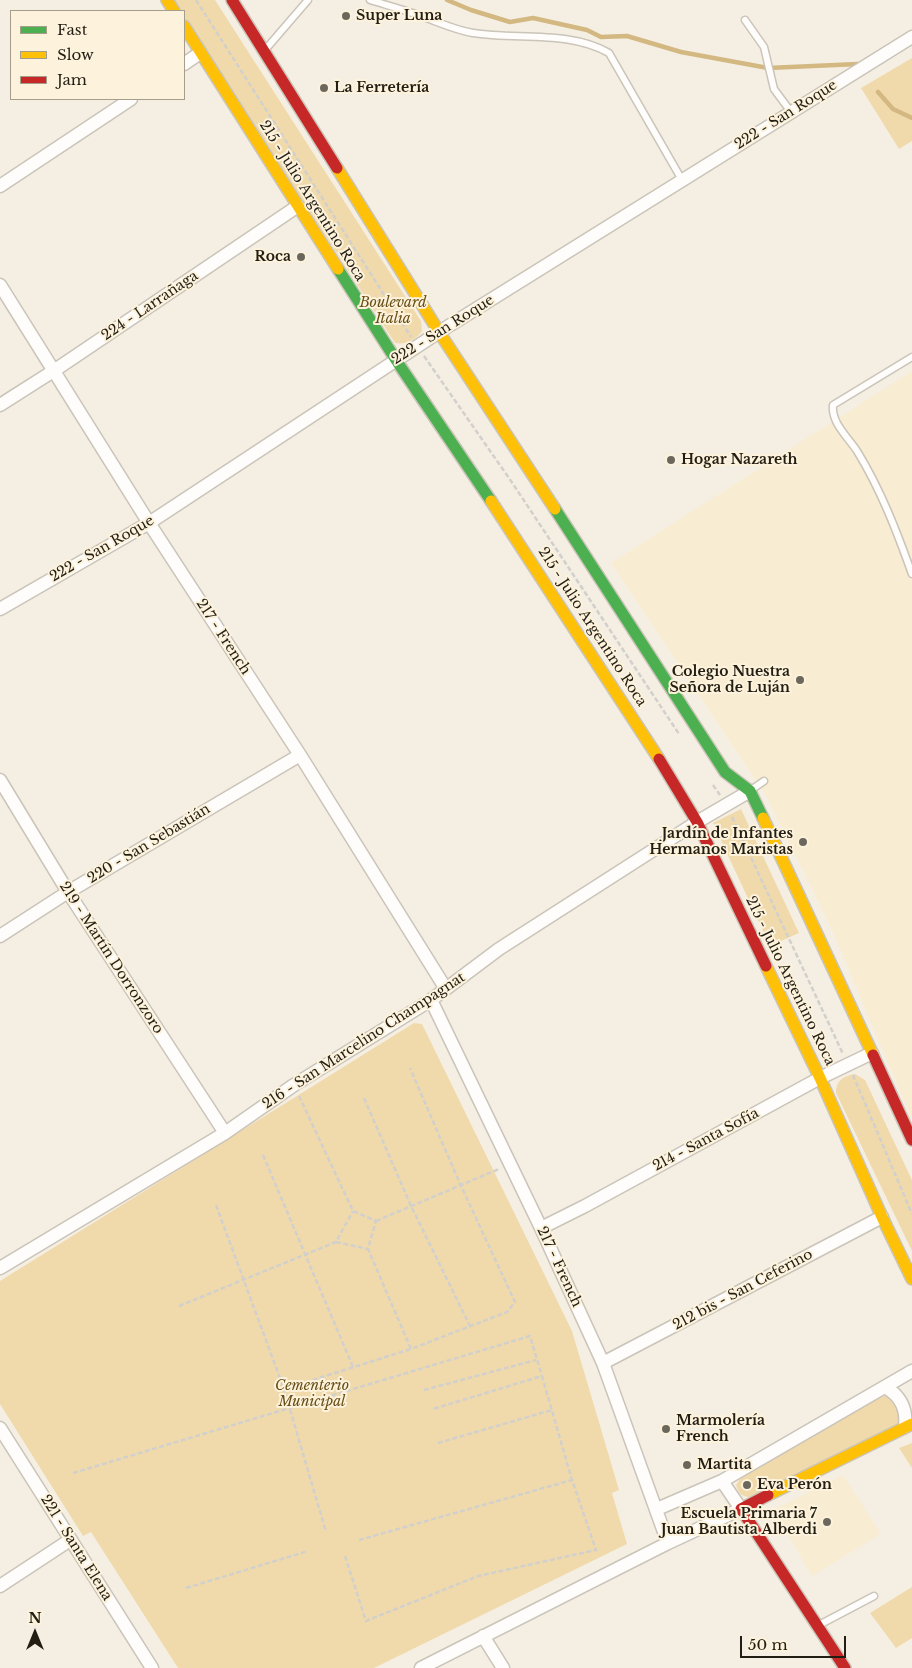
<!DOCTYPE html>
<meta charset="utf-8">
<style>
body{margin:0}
#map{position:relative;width:912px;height:1668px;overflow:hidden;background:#f5efe3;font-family:"Libre Baskerville",serif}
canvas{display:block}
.legend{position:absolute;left:10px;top:10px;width:175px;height:90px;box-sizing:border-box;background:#fdf2db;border:1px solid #a69d8b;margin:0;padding:6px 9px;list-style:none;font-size:15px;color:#231e14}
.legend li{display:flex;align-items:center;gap:10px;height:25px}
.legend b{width:25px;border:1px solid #a69d8b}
.north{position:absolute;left:10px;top:1608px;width:50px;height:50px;-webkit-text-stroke:4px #fdf2db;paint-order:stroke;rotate:0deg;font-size:14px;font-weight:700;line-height:20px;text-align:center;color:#231e14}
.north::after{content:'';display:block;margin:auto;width:18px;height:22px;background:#231e14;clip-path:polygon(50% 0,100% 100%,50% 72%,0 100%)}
.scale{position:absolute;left:740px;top:1636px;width:106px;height:22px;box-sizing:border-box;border:2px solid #231e14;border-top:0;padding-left:6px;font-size:15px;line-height:18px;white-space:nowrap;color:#231e14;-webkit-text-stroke:4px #fdf2db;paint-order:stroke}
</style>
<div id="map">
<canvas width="912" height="1668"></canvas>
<ul class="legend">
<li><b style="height:6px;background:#4caf50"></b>Fast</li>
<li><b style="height:6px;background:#ffc107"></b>Slow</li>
<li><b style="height:6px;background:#c62828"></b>Jam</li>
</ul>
<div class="north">N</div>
<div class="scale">50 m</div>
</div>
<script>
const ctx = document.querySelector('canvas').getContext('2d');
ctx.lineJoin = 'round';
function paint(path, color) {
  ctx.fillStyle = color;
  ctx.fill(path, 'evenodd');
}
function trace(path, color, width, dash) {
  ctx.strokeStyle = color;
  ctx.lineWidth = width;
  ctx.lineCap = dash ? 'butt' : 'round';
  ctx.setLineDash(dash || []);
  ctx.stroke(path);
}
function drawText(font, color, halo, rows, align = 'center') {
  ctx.font = font + ' "Libre Baskerville",serif';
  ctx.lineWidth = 4;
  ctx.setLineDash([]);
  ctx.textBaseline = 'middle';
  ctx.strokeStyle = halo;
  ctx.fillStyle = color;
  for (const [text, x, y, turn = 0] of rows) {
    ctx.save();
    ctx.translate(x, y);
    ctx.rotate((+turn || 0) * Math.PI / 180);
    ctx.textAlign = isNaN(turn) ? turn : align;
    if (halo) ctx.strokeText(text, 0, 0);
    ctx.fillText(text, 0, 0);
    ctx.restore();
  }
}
paint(new Path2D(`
 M912,371V1120L833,932L766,796L611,563Z
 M843,1475L881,1534L812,1576L773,1510Z`), '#f8ecd2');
paint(new Path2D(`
 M173,0H215L421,321L422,331C416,340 406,345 395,343L184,17V11H180Z
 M912,58V141L899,149L861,88Z
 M741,809L799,933L770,946L713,823Z
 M414,1023L422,1024L572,1331L619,1490L612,1493L627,1544L374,1668H178L91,1532L83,1536L0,1404V1281Z
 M855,1074L865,1080L912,1180V1251L836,1093C836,1080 844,1076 855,1074Z
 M883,1396H888L900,1407L899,1423L751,1497C742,1497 739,1494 736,1485L740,1479L872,1401Z
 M912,1443V1468L899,1448Z
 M912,1587V1638L896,1648L870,1613Z`), '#f0daab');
trace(new Path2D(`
 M447,0L471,10L510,22L533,18L587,30L601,37L627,36L681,52L768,68L858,64
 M878,92L893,109L912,118`), '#d3b881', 4.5);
const lane = new Path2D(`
 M370,0C386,5 402,9 418,15C436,21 454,30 473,33C517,40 569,30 609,53L682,180
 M745,20L764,47L774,89L791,112
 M265,50L308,0
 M912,357L833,405C831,423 848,437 857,451C881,490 897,532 912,574
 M751,790L764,781
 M819,1625L874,1596`);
const street = new Path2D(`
 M184,64L200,53
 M0,186L131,99
 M0,285L149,523L300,755L446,989
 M0,405L55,370L298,206
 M0,609L149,523L439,332L912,37
 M0,780L68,892L225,1133
 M0,936L68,892L300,755
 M431,1000L541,1228L603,1363L668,1543
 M541,1228L585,1206L820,1078L872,1053
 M0,1268L225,1133L294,1085L431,1000L499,949L697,822L750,791
 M603,1363L882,1217
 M885,1387C901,1396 907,1409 905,1427
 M0,1428L152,1668
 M657,1509L722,1481L912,1371
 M0,1586L70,1540
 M483,1636L503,1668
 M421,1668L668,1543L741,1509L722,1481`);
const fast = new Path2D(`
 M338,269L396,360L491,501
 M555,509L725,772L750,791L763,818`);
const slow = new Path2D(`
 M167,0L174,11
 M184,26L338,269
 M337,168L439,332L555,509
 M491,501L659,759
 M763,818L873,1055
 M766,966L820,1078L882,1217L912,1279
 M768,1495L912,1424`);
const jam = new Path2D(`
 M232,0L337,168
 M659,759L697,822L766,966
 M873,1055L912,1140
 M768,1495L741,1509L845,1668`);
trace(lane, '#cac4b9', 9);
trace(street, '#cac4b9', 15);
trace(fast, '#cac4b9', 14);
trace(slow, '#cac4b9', 14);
trace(jam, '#cac4b9', 14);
trace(new Path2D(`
 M196,0L411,337
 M424,356L511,481L679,734
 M713,785L720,795
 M732,817L843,1054
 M853,1075L912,1214
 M299,1096L353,1211L376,1221L368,1249L411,1349L507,1312L515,1302L461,1186L410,1068
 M364,1098L411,1206L470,1326
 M263,1155L353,1367
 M216,1205L284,1389L326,1532
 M376,1221L499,1169
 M336,1242L368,1249
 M179,1306L336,1242L353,1211
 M284,1389L411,1349
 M424,1390L536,1360
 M438,1443L552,1410
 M73,1473L530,1336L542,1376
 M359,1540L572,1480
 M345,1556L366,1621L478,1576L596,1550L572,1480L542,1376L433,1409
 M186,1588L308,1551`), '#d2d0cc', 2.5, [5, 2.5]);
trace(lane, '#fefdfb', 6);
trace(street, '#fefdfb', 12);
trace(fast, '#4caf50', 11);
trace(slow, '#ffc107', 11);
trace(jam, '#c62828', 11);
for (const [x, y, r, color] of [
 [346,16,5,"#6c675c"],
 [324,88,5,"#6c675c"],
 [301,257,5,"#6c675c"],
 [671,460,5,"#6c675c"],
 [800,680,5,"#6c675c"],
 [803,842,5,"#6c675c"],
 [666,1429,5,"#6c675c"],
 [687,1465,5,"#6c675c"],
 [747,1485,5,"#6c675c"],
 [827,1522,5,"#6c675c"]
]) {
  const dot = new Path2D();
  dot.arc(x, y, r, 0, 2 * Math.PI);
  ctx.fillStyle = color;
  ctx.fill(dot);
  trace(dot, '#fdf2db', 2);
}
drawText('bold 14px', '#231e14', '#fdf2db', [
 ["Super Luna",356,16],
 ["La Ferretería",334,88],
 ["Roca",291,257,"right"],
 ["Hogar Nazareth",681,460],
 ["Colegio Nuestra",790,672,"right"],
 ["Señora de Luján",790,688,"right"],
 ["Jardín de Infantes",793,834,"right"],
 ["Hermanos Maristas",793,850,"right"],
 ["Marmolería",676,1421],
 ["French",676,1437],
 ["Martita",697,1465],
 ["Eva Perón",757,1485],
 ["Escuela Primaria 7",817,1514,"right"],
 ["Juan Bautista Alberdi",817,1530,"right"]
], 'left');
drawText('14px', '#231e14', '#fdf2db', [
 ["222 - San Roque",786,115,-32],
 ["215 - Julio Argentino Roca",312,201,58],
 ["224 - Larrañaga",150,306,-34],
 ["222 - San Roque",443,330,-32],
 ["222 - San Roque",102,549,-30],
 ["215 - Julio Argentino Roca",592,627,57],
 ["217 - French",223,637,57],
 ["220 - San Sebastián",149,844,-31],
 ["219 - Martín Dorronzoro",111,958,57],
 ["215 - Julio Argentino Roca",790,981,64],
 ["216 - San Marcelino Champagnat",364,1041,-33],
 ["214 - Santa Sofía",706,1140,-28],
 ["217 - French",559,1267,65],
 ["212 bis - San Ceferino",743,1290,-28],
 ["221 - Santa Elena",76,1548,58]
]);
drawText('italic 14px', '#674e15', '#fdf2db', [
 ["Boulevard",393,303],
 ["Italia",393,319],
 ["Cementerio",312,1386],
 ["Municipal",312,1402]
]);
</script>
